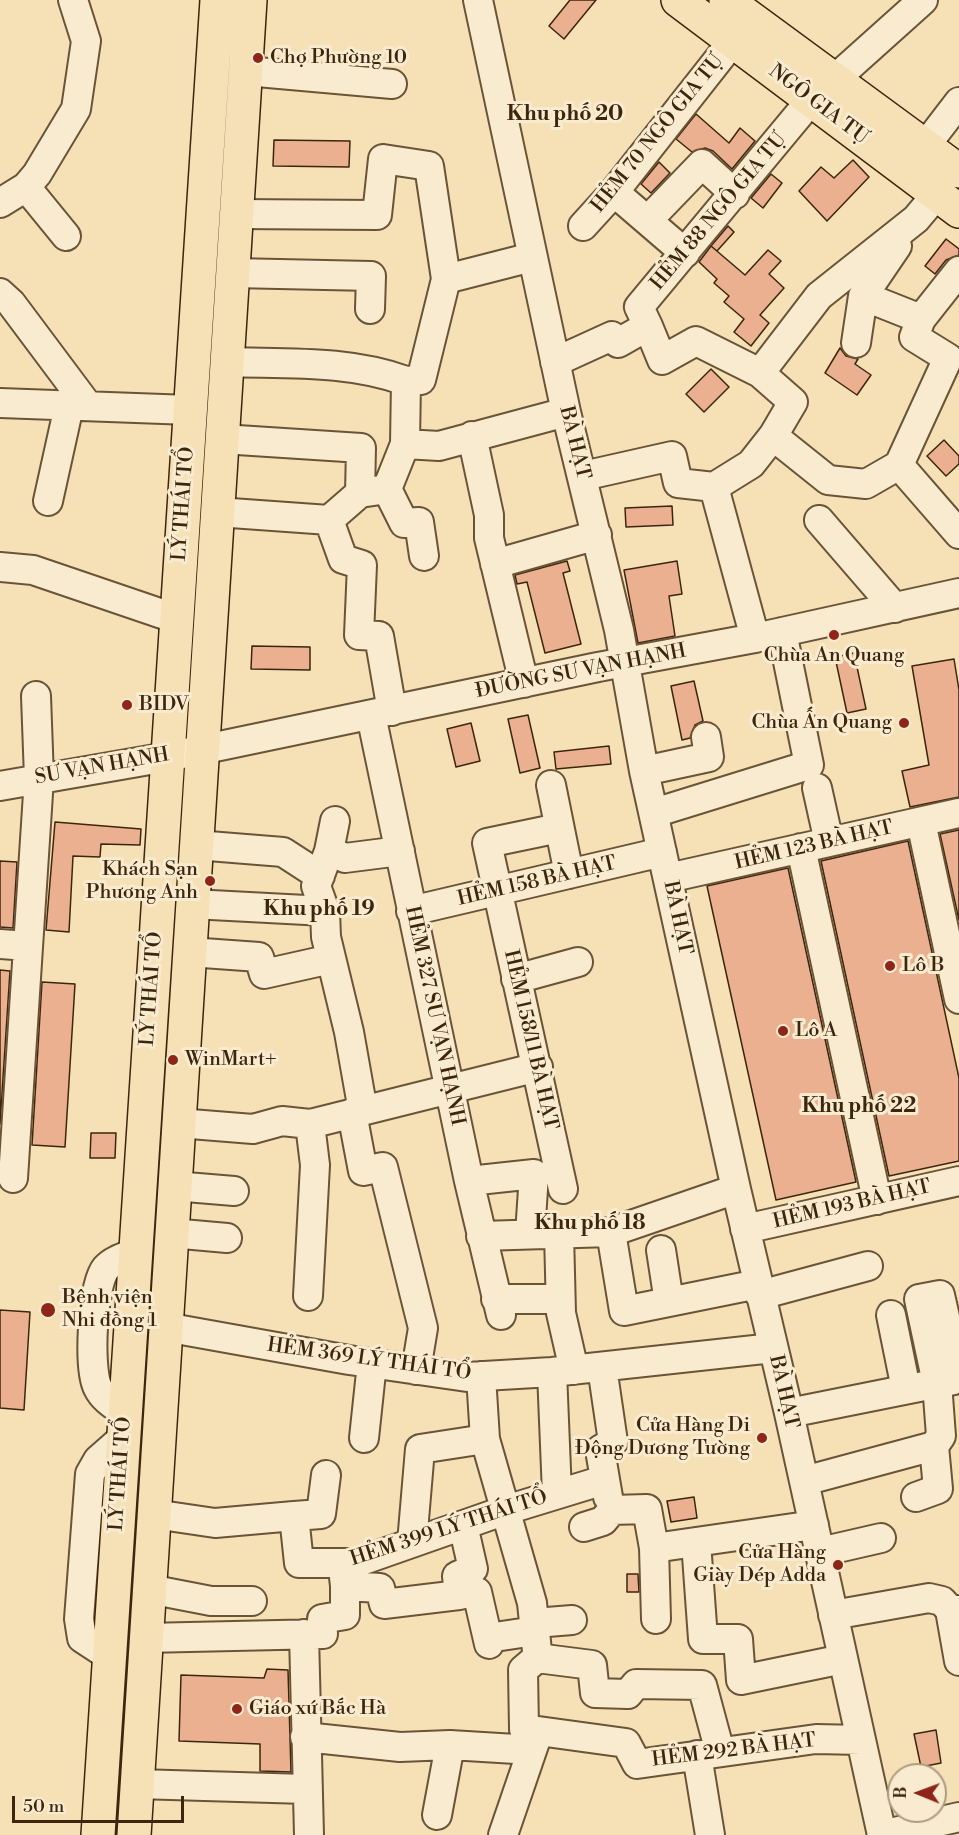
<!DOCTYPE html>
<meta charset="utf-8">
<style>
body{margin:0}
#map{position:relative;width:959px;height:1835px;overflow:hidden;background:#f6e0b6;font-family:"Libre Bodoni",serif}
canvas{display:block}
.north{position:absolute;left:887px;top:1763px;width:60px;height:60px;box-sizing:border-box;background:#f9ebd0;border:2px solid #ad9c82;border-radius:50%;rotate:271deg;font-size:16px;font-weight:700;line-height:24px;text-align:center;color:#3c260d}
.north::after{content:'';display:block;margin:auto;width:21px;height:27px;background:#8f2418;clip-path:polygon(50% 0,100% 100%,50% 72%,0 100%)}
.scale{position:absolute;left:12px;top:1796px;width:172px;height:27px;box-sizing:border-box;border:3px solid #3c260d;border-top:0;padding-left:8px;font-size:18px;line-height:21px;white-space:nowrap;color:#3c260d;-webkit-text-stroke:4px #f9ebd0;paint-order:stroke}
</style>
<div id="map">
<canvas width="959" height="1835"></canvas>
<div class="north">B</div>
<div class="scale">50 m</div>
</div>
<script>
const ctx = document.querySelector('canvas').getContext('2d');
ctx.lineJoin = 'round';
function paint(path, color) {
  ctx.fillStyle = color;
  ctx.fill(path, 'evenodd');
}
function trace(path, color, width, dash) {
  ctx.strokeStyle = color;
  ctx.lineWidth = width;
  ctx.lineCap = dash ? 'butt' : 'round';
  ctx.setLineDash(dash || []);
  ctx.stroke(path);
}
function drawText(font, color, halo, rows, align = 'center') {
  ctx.font = font + ' "Libre Bodoni",serif';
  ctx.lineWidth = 6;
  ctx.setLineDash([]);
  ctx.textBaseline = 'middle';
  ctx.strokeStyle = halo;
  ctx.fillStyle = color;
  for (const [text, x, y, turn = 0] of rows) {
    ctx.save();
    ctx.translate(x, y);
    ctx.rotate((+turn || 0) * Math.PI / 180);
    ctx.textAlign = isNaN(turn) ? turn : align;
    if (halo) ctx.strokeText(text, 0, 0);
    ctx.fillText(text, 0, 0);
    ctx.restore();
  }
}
const building = new Path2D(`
 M570,0H596L564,39L549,26Z
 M696,114L729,143L740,128L755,141L732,169L713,151L705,148L692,152L676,139Z
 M274,140L350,141L349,167L273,166Z
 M853,160L869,177L827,221L799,191L821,167L834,178Z
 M659,162L670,173L651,193L641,184Z
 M771,174L782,183L763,208L751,198Z
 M728,226L734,232L717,251L711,246Z
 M946,239L959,249V255L946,260L935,274L925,266Z
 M711,246L745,275L768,250L781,261L769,274L784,288L760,315L769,323L751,346L734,332L744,319L724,302L729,296L714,283L717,279L699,262Z
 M840,348L846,356L858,359L855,364L871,375L857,395L825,373Z
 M711,369L729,387L704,412L686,394Z
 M944,440L959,456V464L946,476L927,456Z
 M672,506L673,525L626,527L625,508Z
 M567,561L570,571L563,573L581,644L545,653L527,582L517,584L515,575Z
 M677,561L682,594L669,596L675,636L638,643L624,570Z
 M252,646L310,647V670L251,669Z
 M854,653L866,709L847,713L835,657Z
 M954,659L959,690V797L910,807L902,771L929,765L912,666Z
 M694,681L703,721L695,725L690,738L682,740L671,686Z
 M528,715L540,768L520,773L508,719Z
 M471,723L480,761L456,767L447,729Z
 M609,746L611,764L556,769L554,752Z
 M55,822L141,829L140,845L101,844L100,857L73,856L69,932L46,930Z
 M959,830V920L940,834Z
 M908,841L959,1078V1161L889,1176L821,861Z
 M0,861L17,862L13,928L0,927Z
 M788,868L856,1182L776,1200L707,886Z
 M0,970L10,971L0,1124Z
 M42,982L75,984L65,1147L32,1145Z
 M91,1133H116L115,1158H90Z
 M0,1310L30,1312L24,1410L0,1408Z
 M694,1497L697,1518L671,1522L667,1501Z
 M627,1574H638L639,1592H627Z
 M267,1669L288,1670L291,1772L260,1771V1744L179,1741L181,1675L264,1678Z
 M936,1730L941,1763L921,1767L914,1734Z`);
paint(building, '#eab090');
trace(building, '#3c260d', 1.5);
const minor = new Path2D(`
 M478,0L566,412L619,630L644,771L736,1189L789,1413L882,1835
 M246,71L392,84
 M835,79L923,0
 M926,145L959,102
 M26,187L66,236
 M614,192L685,253
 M0,203L26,187L37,174L76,109L86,41L73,0
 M236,214L377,215L383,159L429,166L446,279L421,380L406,381
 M648,220L702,164L735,194
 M583,226L614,192L733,41
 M233,273L371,276L370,309
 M446,279L532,257
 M0,293L11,303L88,406
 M863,296L921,319
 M648,326L639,307L811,100
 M856,343L863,296L897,246
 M227,362C287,364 349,360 406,381L405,444L387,489
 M555,362L612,336L618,343L648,326L662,360L696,341L760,373
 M0,403L190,410
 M472,436L489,515V538L524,683
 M773,436L828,480L866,484L899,465L959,534
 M222,439L361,448L360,493
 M405,444L439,446L566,412
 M899,465L948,358L914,337L921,319L959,271
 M583,476L672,456L678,483L714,487
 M48,501L69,406
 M217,512L329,520L360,493L387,489L404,523L419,522L424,556
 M329,520L343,559L362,565L359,635L379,636L392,711
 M819,520L895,608
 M495,564L597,535
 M0,567L33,570L177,619
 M755,638L714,487L751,464L773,436L793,402L760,373L819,296L916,219L937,194
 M371,715L469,1181L501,1315
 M644,771L709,757L706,737
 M551,785L569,874
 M0,786L167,757L598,667L755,638L959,593
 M817,788L829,842
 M654,813L809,765L782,632
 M335,821L329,851L316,886L325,911L326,937L349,1032L363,1111
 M921,822L959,999
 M559,828L487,843L563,1189
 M196,845L283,852L320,876
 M801,848L877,1200
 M329,851L345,858L400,851
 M668,878L959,813
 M192,904L325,911
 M411,911L662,852
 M0,944L27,946
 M189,952L259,957L264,974L331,959
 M516,979L578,962
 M352,1113L363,1171L383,1167L423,1328L416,1370
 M178,1123L253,1129L282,1121L310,1124L538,1067
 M13,1178L39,778L36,696
 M469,1181L534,1174L530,1234
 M174,1186L234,1191
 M745,1229L959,1181
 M611,1232L624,1311L758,1284
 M171,1233L227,1238
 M559,1233L561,1313L574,1370
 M481,1236L611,1232L736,1189
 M661,1250L669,1302
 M760,1295L868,1266
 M308,1296L315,1165L310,1124
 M496,1299H560
 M891,1315L906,1389
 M165,1327L349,1360L467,1377L552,1372L773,1348
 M602,1367L613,1442L600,1450L608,1497
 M552,1372L557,1494
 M481,1376L485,1439L532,1603L537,1651V1658L523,1670L524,1729L626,1743L637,1764L816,1739L861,1740
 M125,1413C115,1406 103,1399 98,1388C88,1369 92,1285 106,1268C113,1260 125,1257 135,1253
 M789,1413L954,1380
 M364,1438L372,1363
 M804,1481L934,1446
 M916,1497L938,1489L934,1446L941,1436L937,1383L919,1299L940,1295L959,1379
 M154,1514L215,1523L294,1516L299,1563H355L506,1510L604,1480
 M294,1516L321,1514L326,1475
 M463,1525L473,1569L457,1576L459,1595L477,1592L489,1644
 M584,1527L603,1521L612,1510L647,1509L654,1548L814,1525
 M696,1542L703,1639H738L741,1680L843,1659
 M412,1543L420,1449L485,1439
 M654,1548L656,1619
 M820,1552L881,1538
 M343,1568L345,1586L380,1588L384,1604L459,1595
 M149,1589L211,1601H252
 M950,1610L959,1661
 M833,1615L929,1598L942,1601L950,1610H959
 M535,1623L572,1620
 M304,1634L309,1835
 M145,1638L323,1634L322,1619L345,1615V1586
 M488,1638L535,1631
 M111,1657L82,1638L79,1619L90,1474L98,1460L123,1438
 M537,1658L592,1665L595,1693L628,1694L636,1684L702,1685L720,1752
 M305,1737L400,1747L450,1745L532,1750
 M697,1755L710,1835
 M137,1784L306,1789
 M437,1815L450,1745
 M503,1835L538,1733
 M882,1835L959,1817`);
const major = new Path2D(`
 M678,0L959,211
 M726,0L959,171
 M98,1835L217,0
 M134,1835L250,0`);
trace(minor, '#6a5437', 32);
trace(major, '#3c260d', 36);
trace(minor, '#f9ebd0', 28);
trace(major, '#f6e0b6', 33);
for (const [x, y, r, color] of [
 [258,58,6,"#8f2418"],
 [834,635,6,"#8f2418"],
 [127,705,6,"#8f2418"],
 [904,723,6,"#8f2418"],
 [210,881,6,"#8f2418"],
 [890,966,6,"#8f2418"],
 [783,1031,6,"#8f2418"],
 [173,1060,6,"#8f2418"],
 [48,1310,8,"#8f2418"],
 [762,1438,6,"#8f2418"],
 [838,1565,6,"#8f2418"],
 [237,1709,6,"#8f2418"]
]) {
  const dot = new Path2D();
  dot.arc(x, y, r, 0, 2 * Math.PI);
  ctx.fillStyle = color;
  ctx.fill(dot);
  trace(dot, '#f9ebd0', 2);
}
drawText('20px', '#3c260d', '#f9ebd0', [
 ["Chợ Phường 10",270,58],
 ["Chùa An Quang",834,656,"center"],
 ["BIDV",139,705],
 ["Chùa Ấn Quang",892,723,"right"],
 ["Khách Sạn",198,870,"right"],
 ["Phương Anh",198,893,"right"],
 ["Lô B",902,966],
 ["Lô A",795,1031],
 ["WinMart+",185,1060],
 ["Bệnh viện",62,1298],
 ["Nhi đồng 1",62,1321],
 ["Cửa Hàng Di",750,1426,"right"],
 ["Động Dương Tường",750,1449,"right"],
 ["Cửa Hàng",826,1553,"right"],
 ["Giày Dép Adda",826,1576,"right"],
 ["Giáo xứ Bắc Hà",249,1709]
], 'left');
drawText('20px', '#3c260d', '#f9ebd0', [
 ["NGÔ GIA TỰ",818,105,37],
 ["HẺM 70 NGÔ GIA TỰ",658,134,-51],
 ["HẺM 88 NGÔ GIA TỰ",719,212,-50],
 ["BÀ HẠT",574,443,76],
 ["LÝ THÁI TỔ",184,504,-86],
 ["ĐƯỜNG SƯ VẠN HẠNH",581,672,-11],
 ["SƯ VẠN HẠNH",102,767,-10],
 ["HẺM 123 BÀ HẠT",814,846,-13],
 ["HẺM 158 BÀ HẠT",537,882,-13],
 ["BÀ HẠT",677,918,78],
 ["LÝ THÁI TỔ",152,989,-86],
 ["HẺM 327 SƯ VẠN HẠNH",434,1016,78],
 ["HẺM 158/11 BÀ HẠT",530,1040,77],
 ["HẺM 193 BÀ HẠT",852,1205,-13],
 ["HẺM 369 LÝ THÁI TỔ",369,1360,8],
 ["BÀ HẠT",783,1392,77],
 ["LÝ THÁI TỔ",121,1474,-86],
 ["HẺM 399 LÝ THÁI TỔ",449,1529,-18],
 ["HẺM 292 BÀ HẠT",734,1751,-7]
]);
drawText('bold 21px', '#3c260d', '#f9ebd0', [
 ["Khu phố 20",565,115],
 ["Khu phố 19",319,910],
 ["Khu phố 22",859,1107],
 ["Khu phố 18",590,1224]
]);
</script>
